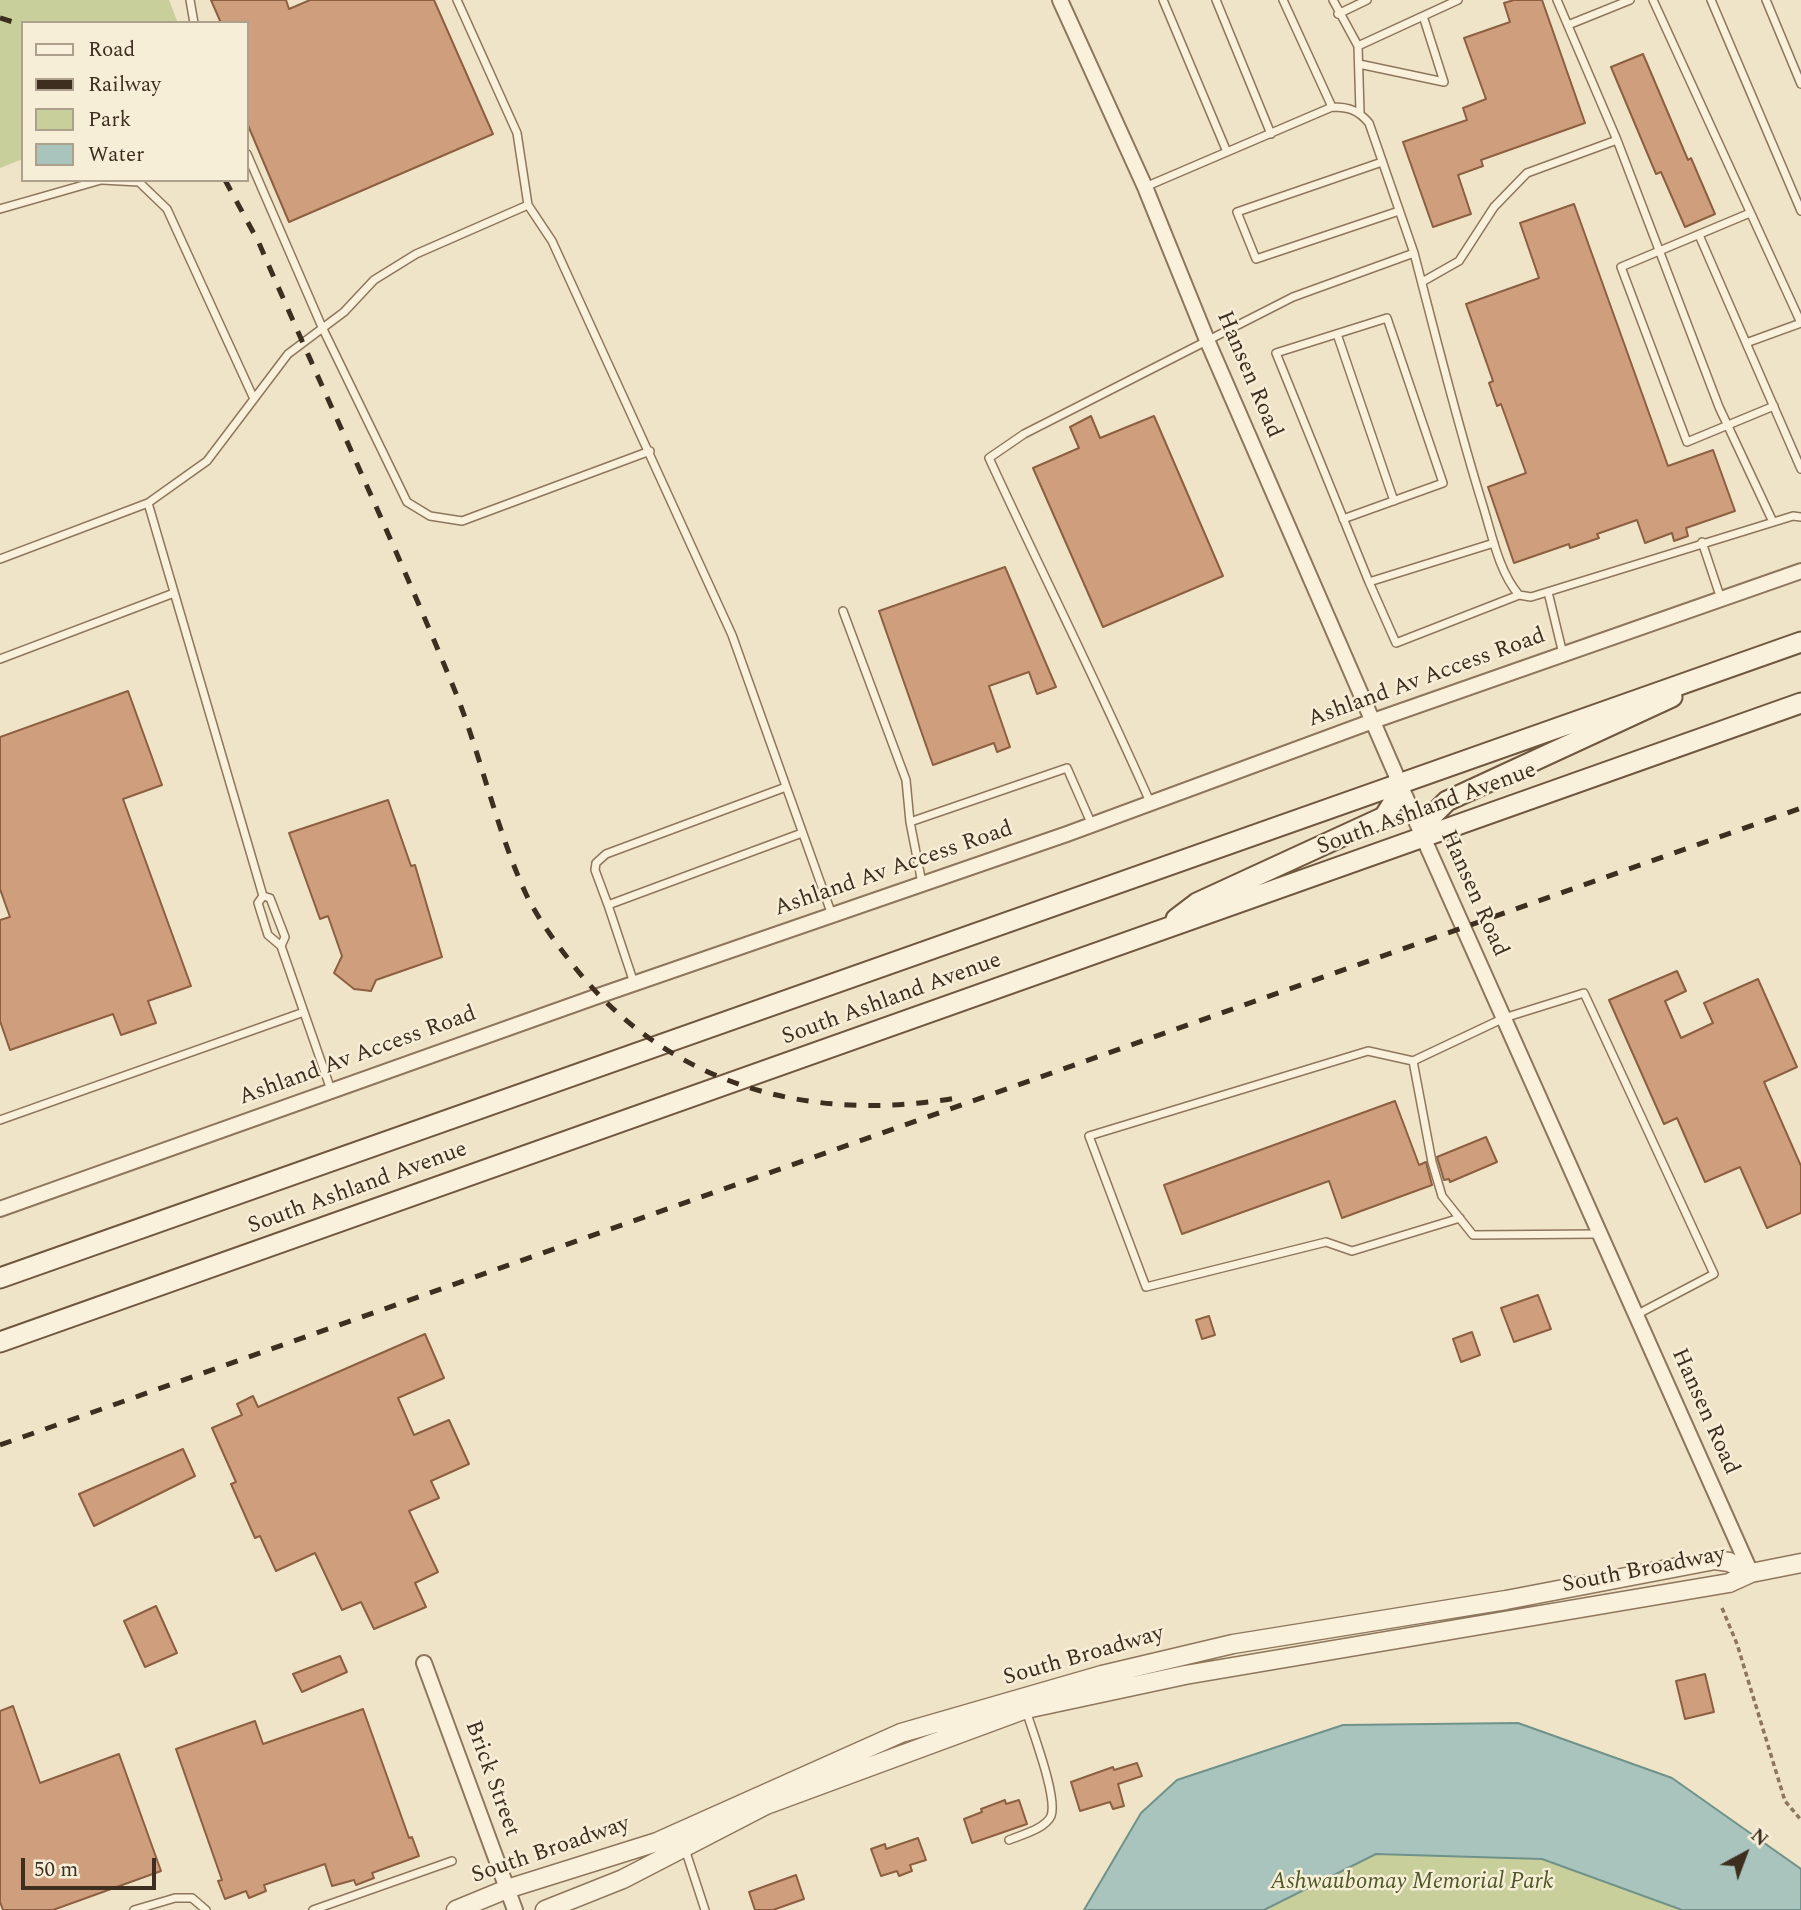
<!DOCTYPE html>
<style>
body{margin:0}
#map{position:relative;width:1801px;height:1910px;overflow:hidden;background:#f0e4c8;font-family:Spectral,serif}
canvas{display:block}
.legend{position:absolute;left:21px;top:21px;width:228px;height:161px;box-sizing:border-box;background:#f7eed8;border:2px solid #ada18e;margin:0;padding:9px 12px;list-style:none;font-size:21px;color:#3d2e20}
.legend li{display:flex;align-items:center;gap:14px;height:35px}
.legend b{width:35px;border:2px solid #ada18e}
.north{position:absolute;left:1710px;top:1819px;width:70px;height:70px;-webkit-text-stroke:5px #f7eed8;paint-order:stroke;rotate:41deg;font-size:19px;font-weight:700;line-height:28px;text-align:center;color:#3d2e20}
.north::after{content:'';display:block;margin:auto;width:24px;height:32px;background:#3d2e20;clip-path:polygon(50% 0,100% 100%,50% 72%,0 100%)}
.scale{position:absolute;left:21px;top:1858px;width:135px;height:32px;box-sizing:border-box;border:4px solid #3d2e20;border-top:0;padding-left:9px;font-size:21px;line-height:24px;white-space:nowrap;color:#3d2e20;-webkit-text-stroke:5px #f7eed8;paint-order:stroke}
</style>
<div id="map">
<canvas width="1801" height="1910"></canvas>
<ul class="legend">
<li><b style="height:9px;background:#faf1dc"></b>Road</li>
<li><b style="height:9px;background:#3d2e20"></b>Railway</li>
<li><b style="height:19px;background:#c9cf9b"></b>Park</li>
<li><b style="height:19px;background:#a9c4bc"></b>Water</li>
</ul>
<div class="north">N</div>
<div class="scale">50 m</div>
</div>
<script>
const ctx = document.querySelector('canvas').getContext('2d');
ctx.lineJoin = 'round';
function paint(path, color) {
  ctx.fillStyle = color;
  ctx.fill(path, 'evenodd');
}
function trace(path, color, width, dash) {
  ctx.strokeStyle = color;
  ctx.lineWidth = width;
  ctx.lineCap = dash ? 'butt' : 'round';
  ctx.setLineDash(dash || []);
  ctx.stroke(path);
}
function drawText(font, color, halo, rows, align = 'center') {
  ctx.font = font + ' Spectral,serif';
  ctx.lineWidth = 5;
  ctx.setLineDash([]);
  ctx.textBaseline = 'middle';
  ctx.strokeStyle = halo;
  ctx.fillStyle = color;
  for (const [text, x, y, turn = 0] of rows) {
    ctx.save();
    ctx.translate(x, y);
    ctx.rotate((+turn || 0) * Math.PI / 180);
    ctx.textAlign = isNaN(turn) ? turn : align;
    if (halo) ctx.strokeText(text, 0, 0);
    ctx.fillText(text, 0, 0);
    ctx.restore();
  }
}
paint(new Path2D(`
 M0,0H169L178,23H23V159L0,168Z
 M1376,1854L1542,1859L1682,1910H1264Z`), '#c9cf9b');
const water = new Path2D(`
 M1518,1723L1672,1778L1801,1869V1910H1682L1542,1859L1376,1854L1264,1910H1084L1141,1813L1177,1780L1343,1725Z`);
paint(water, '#a9c4bc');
trace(water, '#6f938a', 2);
const building = new Path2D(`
 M211,0H286L289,9L310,0H434L493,134L289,222L247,123V23H221Z
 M1514,0H1542L1585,123L1481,160L1483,166L1458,175L1471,214L1433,227L1403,142L1467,120L1463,108L1486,99L1464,38L1510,22L1504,3Z
 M1643,54L1688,160L1691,158L1715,214L1685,227L1661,172L1656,174L1611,67Z
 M1574,204L1668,466L1713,450L1735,511L1686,528L1688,536L1674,541L1672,533L1645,543L1637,520L1597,534L1599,538L1570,548L1569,544L1514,563L1488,487L1526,473L1501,404L1497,406L1489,383L1493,381L1466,304L1539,278L1520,223Z
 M1091,416L1100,438L1154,416L1223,576L1103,627L1033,468L1079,448L1070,427Z
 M1005,567L1056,687L1037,694L1029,672L989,686L1010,747L997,752L994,743L933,765L879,611Z
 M128,691L162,785L123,799L191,986L148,1001L156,1023L121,1035L113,1014L10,1050L0,1021V920L10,917L0,889V737Z
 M388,800L411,866L415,865L442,957L376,980L371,991L354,989L334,973L342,956L328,916L320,919L289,833Z
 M1677,971L1686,991L1665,1001L1681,1038L1713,1023L1704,1003L1758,979L1797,1067L1764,1082L1801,1166V1213L1767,1228L1740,1167L1705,1182L1677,1118L1664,1124L1609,1000Z
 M1395,1101L1419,1165L1426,1162L1432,1185L1342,1218L1329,1181L1182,1234L1164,1185Z
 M1486,1137L1497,1162L1450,1182L1449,1179L1444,1180L1437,1157Z
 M1538,1295L1551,1329L1514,1342L1501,1308Z
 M1209,1316L1215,1335L1202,1339L1196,1320Z
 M1472,1332L1480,1355L1461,1362L1453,1339Z
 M425,1334L444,1378L398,1398L414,1435L449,1420L469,1464L431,1481L439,1498L409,1511L438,1572L415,1583L426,1607L374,1629L361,1602L342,1610L315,1553L276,1571L260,1536L255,1538L231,1484L236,1482L212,1428L242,1415L237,1404L253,1396L258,1407Z
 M183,1449L195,1476L94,1526L79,1494Z
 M156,1606L177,1653L145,1667L124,1621Z
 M340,1656L347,1672L302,1692L293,1674Z
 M1705,1674L1714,1712L1685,1719L1676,1681Z
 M13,1706L40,1783L119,1754L161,1871L53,1910H3L0,1902V1711Z
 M363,1709L409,1838L412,1837L419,1856L372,1873L374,1878L356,1885L354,1880L332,1886L325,1864L264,1885L266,1891L249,1898L246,1891L225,1899L218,1881L222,1880L176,1749L255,1721L263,1744Z
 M1137,1763L1142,1776L1118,1784L1124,1806L1113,1809L1110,1802L1080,1811L1071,1782L1113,1767L1114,1770Z
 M1005,1800L1006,1804L1019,1800L1027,1824L972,1843L964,1819L982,1812L981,1809Z
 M918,1838L926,1860L910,1865L912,1871L899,1876L897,1871L881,1876L871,1849L885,1844L886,1849Z
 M796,1875L804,1899L773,1910H755L749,1892Z`);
paint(building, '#cf9f7d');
trace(building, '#8d5f41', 2);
const service = new Path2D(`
 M190,0L194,23
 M457,0L517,133L528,205
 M1163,0L1227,152
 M1216,0L1271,134
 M1283,0L1332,107
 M1333,0L1358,46L1360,112
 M1557,0L1617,140L1719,407L1773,522
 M1653,0L1801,323L1746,343
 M1711,0L1801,211
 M1766,0L1801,84
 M1338,14L1367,0
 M1568,25L1630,0
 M1358,46L1458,0
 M1359,64L1444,82L1423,16
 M247,154L322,327L407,502L430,516L462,521L650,451
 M1382,162L1237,212L1256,259L1399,211
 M102,180L139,182L167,209L254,399
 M1145,187L1332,107C1349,107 1358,110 1369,123L1414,253
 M0,209L101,180
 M1750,213L1621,267L1687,442L1774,406
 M1699,235L1801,469
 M1422,282L1459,261L1494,207L1527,173L1617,140
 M1337,334L1394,501
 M1343,519L1443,483L1387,318L1276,353L1369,582L1494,543
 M1702,542L1721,599
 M0,559L148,503
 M1369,582L1396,643L1519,595
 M1548,592L1563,654
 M843,611L906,780L910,822L922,883
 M0,659L174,593
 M1150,802C1099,686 1042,573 989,458L1024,434L1293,297L1414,253C1436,337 1457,423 1483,506C1492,535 1499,572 1519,595L1531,597L1793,516L1801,517
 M910,822L1067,768L1092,825
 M263,896L148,503L207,461L288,354L344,312L374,280L416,254L528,205L552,241L732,635L832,915
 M608,905L595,870L596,863L606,854L786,787
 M281,946L285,937L270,898L263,896L258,903L268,935L281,946L331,1090
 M634,983L608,905L802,833
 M1413,1061L1368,1051L1089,1136L1146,1287L1326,1242L1352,1251L1460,1218
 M0,1120L304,1012
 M1599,1234L1473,1235L1442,1196L1432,1162L1413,1061L1504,1018L1584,993L1714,1274L1636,1315
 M1009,1840C1021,1835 1045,1829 1051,1816C1058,1797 1032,1731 1026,1710
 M685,1849L705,1910
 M134,1910L175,1898H192L206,1910
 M313,1910L452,1861`);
const minor = new Path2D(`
 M1060,0L1145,187L1207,340L1423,837L1751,1573
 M0,1209L598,996L1067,834L1373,721L1801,571
 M424,1663L515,1910`);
const tertiary = new Path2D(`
 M456,1910L507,1889L657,1842L901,1733L1102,1675L1233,1644L1506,1600L1715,1560L1729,1562L1751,1573
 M545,1910L623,1879L766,1805L1026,1709L1185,1675L1729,1583L1751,1573L1801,1563`);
const secondary = new Path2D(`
 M1423,837L1429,819L1447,801L1672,697
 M1176,919L1197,903L1384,817L1396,798L1399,782
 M0,1278L1801,642
 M0,1342L1801,703`);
trace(service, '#8d765c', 10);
trace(minor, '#8d765c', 18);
trace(tertiary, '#8d765c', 21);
trace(secondary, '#6f573f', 23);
trace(new Path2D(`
 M1722,1608L1737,1644L1785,1801L1801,1820`), '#8d765c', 3.5, [5, 3.5]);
trace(service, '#faf1dc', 7);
trace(minor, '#faf1dc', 14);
trace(tertiary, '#faf1dc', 18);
trace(secondary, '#faf1dc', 19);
trace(new Path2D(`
 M0,18L23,25
 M225,180L259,243C323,391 392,537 453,686C481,754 495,827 526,894C539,921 558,946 577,970C672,1087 812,1123 956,1098
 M0,1445L1801,808`), '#3d2e20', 5, [12, 12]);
drawText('23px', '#3d2e20', '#f7eed8', [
 ["Hansen Road",1248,375,67],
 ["Ashland Av Access Road",1427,679,-20],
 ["South Ashland Avenue",1427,810,-20],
 ["Ashland Av Access Road",894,870,-19],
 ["Hansen Road",1473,894,66],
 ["South Ashland Avenue",892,1000,-20],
 ["Ashland Av Access Road",358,1057,-20],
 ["South Ashland Avenue",358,1189,-20],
 ["Hansen Road",1704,1412,66],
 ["South Broadway",1644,1571,-11],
 ["South Broadway",1084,1657,-16],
 ["Brick Street",491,1779,70],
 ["South Broadway",551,1851,-19]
]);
drawText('italic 23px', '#4d5a26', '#f7eed8', [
 ["Ashwaubomay Memorial Park",1412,1883]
]);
</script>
